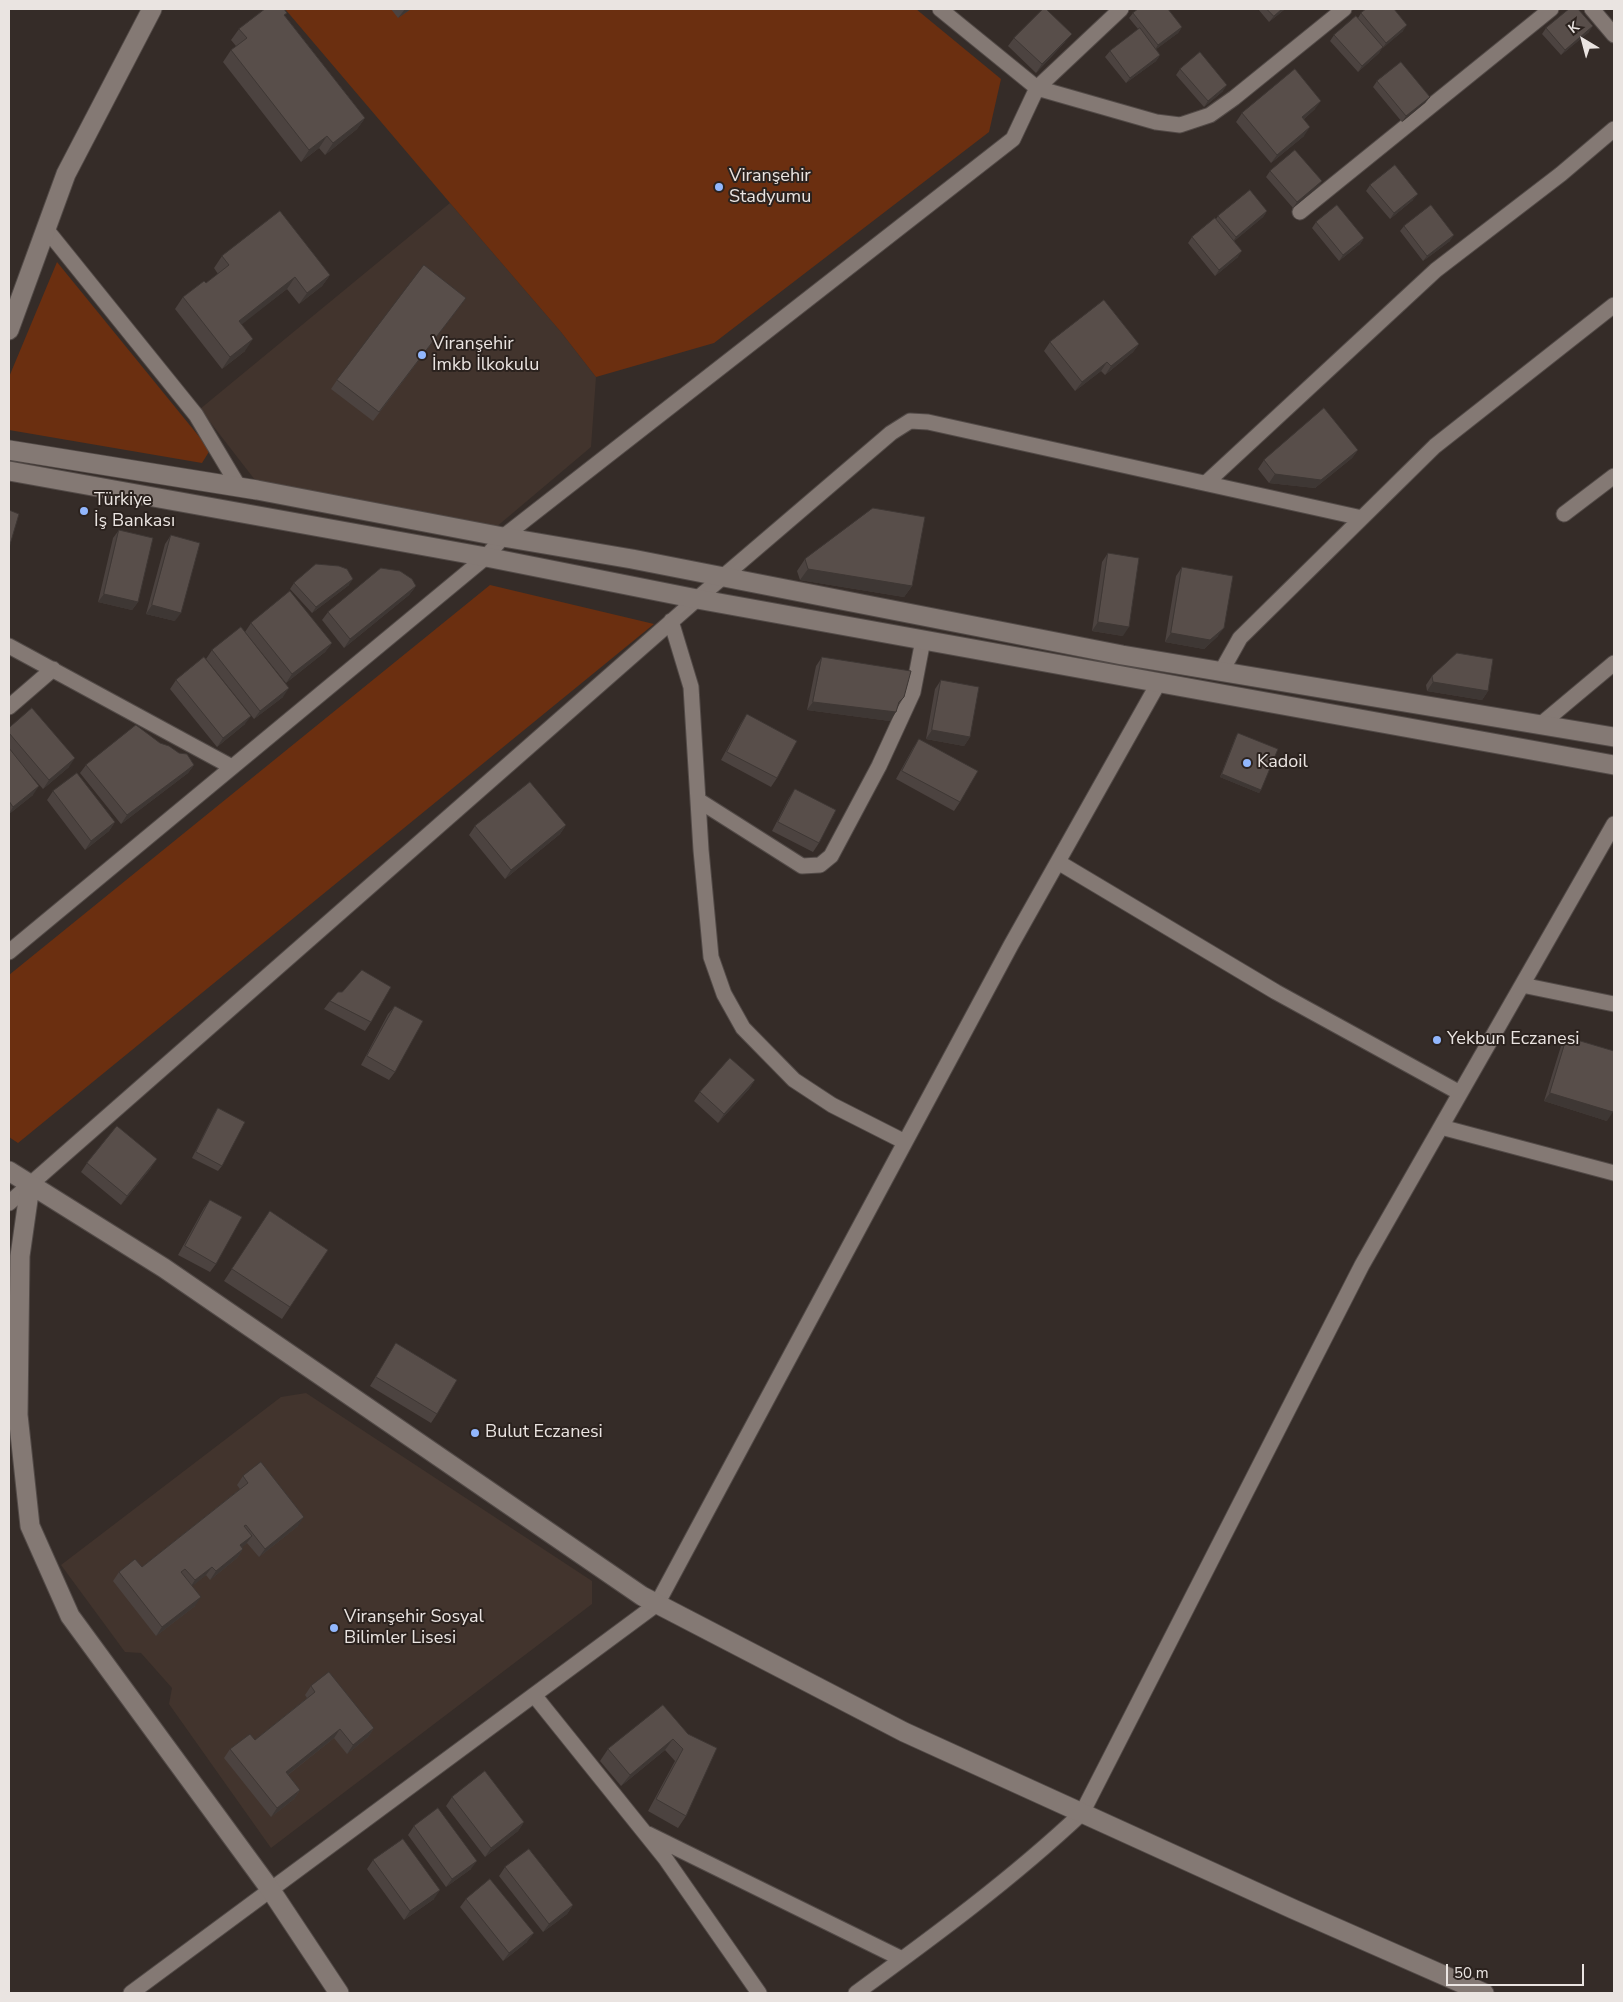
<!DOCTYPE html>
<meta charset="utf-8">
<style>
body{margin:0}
#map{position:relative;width:1623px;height:2002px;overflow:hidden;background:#352c28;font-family:"Nunito Sans",sans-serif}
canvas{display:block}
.frame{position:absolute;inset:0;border:10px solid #eae4e1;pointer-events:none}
.north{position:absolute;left:1558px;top:15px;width:50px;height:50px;-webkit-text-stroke:4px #2b221e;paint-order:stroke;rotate:323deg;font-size:14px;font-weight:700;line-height:20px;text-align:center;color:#eae4e1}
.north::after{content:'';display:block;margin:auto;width:18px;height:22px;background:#eae4e1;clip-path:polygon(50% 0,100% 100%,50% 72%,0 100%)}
.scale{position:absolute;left:1446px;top:1964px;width:138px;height:22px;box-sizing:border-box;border:2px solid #eae4e1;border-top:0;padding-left:6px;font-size:15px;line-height:18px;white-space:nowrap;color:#eae4e1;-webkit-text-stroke:4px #2b221e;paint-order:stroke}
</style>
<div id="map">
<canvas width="1623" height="2002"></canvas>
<div class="frame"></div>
<div class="north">K</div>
<div class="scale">50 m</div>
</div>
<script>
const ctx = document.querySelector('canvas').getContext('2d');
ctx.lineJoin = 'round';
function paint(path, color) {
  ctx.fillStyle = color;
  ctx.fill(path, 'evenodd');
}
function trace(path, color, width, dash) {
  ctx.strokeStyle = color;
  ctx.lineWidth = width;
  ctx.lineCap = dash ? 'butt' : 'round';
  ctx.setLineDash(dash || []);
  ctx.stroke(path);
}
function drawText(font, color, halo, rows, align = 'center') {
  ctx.font = font + ' "Nunito Sans",sans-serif';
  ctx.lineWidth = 4;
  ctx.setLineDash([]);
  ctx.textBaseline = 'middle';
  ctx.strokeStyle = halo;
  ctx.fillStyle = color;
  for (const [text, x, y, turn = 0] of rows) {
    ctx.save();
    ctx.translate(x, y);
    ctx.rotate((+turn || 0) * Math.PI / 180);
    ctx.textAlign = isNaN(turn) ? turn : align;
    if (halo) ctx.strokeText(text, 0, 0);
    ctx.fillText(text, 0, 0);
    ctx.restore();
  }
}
paint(new Path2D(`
 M450,203L561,332L596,377L591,447L495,528L255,480L200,409Z
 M306,1393L592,1581V1604L271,1848L169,1704L172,1688L141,1653L125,1652L61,1565L281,1397Z`), '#42342d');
paint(new Path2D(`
 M285,9H916L1001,79L989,132L714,343L596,377L561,332L450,203Z
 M57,262L210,450L202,463L9,430V377Z
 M490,585L654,624L18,1143L9,1137V975Z`), '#6b2f10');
const minor = new Path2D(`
 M940,9L1037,88L1156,122L1180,125L1210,115L1234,98L1344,9
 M1592,9L1614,35
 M1300,212L1551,9
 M46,229L196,415L239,487
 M1206,483L1436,270L1561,174L1614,129
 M1564,514L1614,476
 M671,621L691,687L701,850L711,957L724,994L743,1028L794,1080L832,1105L905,1142
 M9,646L232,767
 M1221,672L1240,638L1435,446L1614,305
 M9,707L53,669
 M1540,725L1614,663
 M698,800L802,866L820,865L831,856L879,766L913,692L923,640
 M1058,862L1276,992L1460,1093
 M9,952L486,557L503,537L1013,139L1037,88L1121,9
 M1522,985L1614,1004
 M1441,1127L1614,1173
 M9,1203L697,599L891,433L910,421L928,422L1362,518
 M534,1695L665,1858L759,1993
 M648,1834L902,1959
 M131,1993L657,1604L1011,945L1159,682
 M856,1993C933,1937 1012,1879 1082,1813L1362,1265L1614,824`);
const tertiary = new Path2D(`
 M9,330L66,174L152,9
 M9,450L257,490L503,537L632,559L1122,655L1614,737
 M9,471L486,557L697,599L1614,765
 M9,1171L164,1268L642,1596L904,1732L1293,1909L1484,1993
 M30,1186L20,1256L18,1415L30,1526L70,1616L270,1889L339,1993`);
trace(minor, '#524a47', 17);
trace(tertiary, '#524a47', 21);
trace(minor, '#847974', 15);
trace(tertiary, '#847974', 19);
paint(new Path2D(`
 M391,9H411L398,18Z
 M1258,9H1285L1269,22Z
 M1133,13L1182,27L1178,33L1156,49L1160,55L1156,61L1126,83L1105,57L1110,51L1138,29L1129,18Z
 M1361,13L1403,31L1382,48L1379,53L1358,72L1330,41L1334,35L1358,18Z
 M285,16L365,118L357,129L325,155L319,148L301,162L223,62L231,50L236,46L231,40L239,29Z
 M1546,28L1589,32L1561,55L1542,34Z
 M1014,38L1065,42L1036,73L1008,46Z
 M1180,69L1223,91L1204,107L1176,75Z
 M1377,81L1430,97L1425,103L1402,122L1373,87Z
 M1315,109L1304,119V136L1271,163L1236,122L1242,113Z
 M1270,171L1318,187L1293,208L1266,177Z
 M1370,185L1413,200L1390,219L1366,191Z
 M1267,211L1263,217L1234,241L1238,257L1215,276L1188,243L1192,237L1216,219L1218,216Z
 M1316,222L1364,238L1360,244L1339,261L1312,228Z
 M1404,226L1450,241L1423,261L1400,231Z
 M222,256L330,275L322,286L299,304L287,289L241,324L245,351L222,369L175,309L183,297L206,283L218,274L214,268Z
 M466,298L373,421L331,389L337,380Z
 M1050,342L1139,344L1133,352L1105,375L1101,371L1075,391L1044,351Z
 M1358,450L1352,458L1315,488L1269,483L1258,469L1264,460Z
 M119,530L138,602L132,610L98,602L113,538Z
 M171,535L175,621L146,614L165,544Z
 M1108,553L1123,636L1092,631L1102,562Z
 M805,559L912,586L904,597L800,580L797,571Z
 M1182,567L1218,636L1204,649L1165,642L1176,576Z
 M294,583L349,585L312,613L290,589Z
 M416,586L409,595L344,648L322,620L328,612Z
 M251,623L332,643L325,652L286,683L245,632Z
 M212,650L283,697L254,719L206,659Z
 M822,657L904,697L899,705L890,721L807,710L816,666Z
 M1432,676L1488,691L1482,700L1427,691L1426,685Z
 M176,680L245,724L217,747L170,689Z
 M941,680L970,737L964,746L926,739L935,689Z
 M747,714L777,778L771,787L721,760L741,723Z
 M9,728L69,767L43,789L23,766L33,795L9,814Z
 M1238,733L1261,790L1259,793L1220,777L1236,736Z
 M919,739L960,802L954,811L896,779L913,748Z
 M160,743L194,765L188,773L121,824L80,773L86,765Z
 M795,789L819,843L813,852L772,831L789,798Z
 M53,791L115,822L109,831L85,850L47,800Z
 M566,825L560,834L505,879L469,835L475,826Z
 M330,1001L371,1022L365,1031L324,1009Z
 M395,1006V1072L389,1080L361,1065L388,1014Z
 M1567,1037L1607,1121L1544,1101L1561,1046Z
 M755,1080L749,1089L718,1123L694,1101L700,1092Z
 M218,1108L222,1166L218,1171L192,1158L214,1114Z
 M87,1163L151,1168L121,1205L81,1172Z
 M210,1200L216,1264L210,1272L178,1255L204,1208Z
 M270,1211L290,1307L282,1319L224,1281Z
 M396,1343L437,1414L431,1423L370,1386Z
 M243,1476L298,1526L259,1557L247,1543L242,1547L243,1549L237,1558L210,1580L206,1575L192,1586L195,1606L156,1636L113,1581L119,1572L142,1567L240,1489L237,1485Z
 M311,1686L374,1728L368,1737L347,1754L334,1738L288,1775L300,1790L294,1799L271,1817L224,1758L230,1749L255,1740L307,1698L305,1695Z
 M688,1734L686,1816L678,1828L648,1811L675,1761L665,1750L621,1786L600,1761L608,1749Z
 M452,1797L524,1822L518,1831L485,1857L446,1806Z
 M414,1826L471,1869L446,1887L408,1835Z
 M373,1860L434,1899L404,1920L367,1869Z
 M505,1867L573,1905L567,1914L543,1932L499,1876Z
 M466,1899L527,1942L503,1961L460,1907Z`), '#4c4340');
paint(new Path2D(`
 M405,9H411L398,18Z
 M1282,9H1285L1269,22L1274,16Z
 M1407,25L1403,31L1382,49L1386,43Z
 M1593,26L1589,32L1561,55L1565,50Z
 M1182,27L1178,33L1154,51L1158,45Z
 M1072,34L1065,42L1036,73L1042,64Z
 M1383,47L1379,53L1358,72L1362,66Z
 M1160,55L1156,61L1126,83L1130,78Z
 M1227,85L1223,91L1204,107L1208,101Z
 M1430,97L1425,103L1402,122L1406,116Z
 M1321,101L1315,109L1296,126L1302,117Z
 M365,118L357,129L325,155L333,143Z
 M1310,127L1304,136L1271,163L1277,155Z
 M327,136L319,148L301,162L309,150Z
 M1322,181L1318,187L1293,208L1297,202Z
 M1418,194L1413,200L1390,219L1394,213Z
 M1267,211L1263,217L1232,243L1236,237Z
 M1454,235L1450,241L1423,261L1427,256Z
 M1364,238L1360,244L1339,261L1343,255Z
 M1242,251L1238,257L1215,276L1219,270Z
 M330,275L322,286L299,304L307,293Z
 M295,277L287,289L231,333L239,321Z
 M253,339L245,351L222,369L230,357Z
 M1139,344L1133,352L1105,375L1111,366Z
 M1107,362L1101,371L1075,391L1082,382Z
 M1358,450L1352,458L1315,488L1269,483L1275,474Z
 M808,569L912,586L904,597L800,580Z
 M353,579L349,585L312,613L316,607Z
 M416,586L409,595L344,648L350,639Z
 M104,594L138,602L132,610L98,602Z
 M152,605L181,613L175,621L146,614Z
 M1098,622L1129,627L1123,636L1092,631Z
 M1224,628L1218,636L1204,649L1165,642L1171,633Z
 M332,643L325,652L286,683L292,674Z
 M1433,682L1488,691L1482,700L1427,691Z
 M289,688L283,697L254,719L260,711Z
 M813,702L896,712L890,721L807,710Z
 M251,716L245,724L217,747L223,738Z
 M932,730L970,737L964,746L926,739Z
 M75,758L69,767L43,789L49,780Z
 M194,765L188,773L121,824L127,815Z
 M1222,774L1261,790L1259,793L1220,777Z
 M39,786L33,795L9,814L13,807Z
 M115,822L109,831L85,850L91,841Z
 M566,825L560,834L505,879L511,870Z
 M755,1080L749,1089L718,1123L724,1114Z
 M1550,1093L1613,1112L1607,1121L1544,1101Z
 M157,1159L151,1168L121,1205L127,1196Z
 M304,1517L298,1526L259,1557L265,1549Z
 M252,1536L246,1544L234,1554L240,1545Z
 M243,1549L237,1558L210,1580L216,1571Z
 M212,1567L206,1575L189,1589L195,1580Z
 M201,1597L195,1606L156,1636L162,1627Z
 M374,1728L368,1737L347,1754L353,1745Z
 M340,1729L334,1738L280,1781L286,1772Z
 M673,1739L665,1750L621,1786L630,1775Z
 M300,1790L294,1799L271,1817L277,1808Z
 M524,1822L518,1831L485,1857L491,1848Z
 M477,1861L471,1869L446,1887L452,1879Z
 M440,1890L434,1899L404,1920L410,1911Z
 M573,1905L567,1914L543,1932L549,1924Z
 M534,1933L527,1942L503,1961L509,1953Z`), '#3e3734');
const building = new Path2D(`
 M265,9H284L287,13L284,15L365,118L333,143L327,136L309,150L231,50L247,38L239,29Z
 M1043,9H1046L1072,34L1042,64L1014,38Z
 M1138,9H1168L1182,27L1158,45L1133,13Z
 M1267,9H1282L1274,16Z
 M1366,9H1394L1407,25L1386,43L1361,13Z
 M1569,9H1578L1593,26L1565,50L1546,28Z
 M1356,16L1383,47L1362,66L1334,35Z
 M1140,28L1160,55L1130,78L1110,51Z
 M1200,52L1227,85L1208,101L1180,69Z
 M1401,62L1430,97L1406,116L1377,81Z
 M1295,69L1321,101L1302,117L1310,127L1277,155L1242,113Z
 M1295,150L1322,181L1297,202L1270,171Z
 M1395,165L1418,194L1394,213L1370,185Z
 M1250,190L1267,211L1236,237L1218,216Z
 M1337,205L1364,238L1343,255L1316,222Z
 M1431,205L1454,235L1427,256L1404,226Z
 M280,211L330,275L307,293L295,277L239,321L253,339L230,357L183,297L204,281L206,283L229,265L222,256Z
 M1215,218L1242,251L1219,270L1192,237Z
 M424,265L466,298L379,412L337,380Z
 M1104,300L1139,344L1111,366L1107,362L1082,382L1050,342Z
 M1324,408L1358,450L1321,480L1275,474L1264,460Z
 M873,508L925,517L912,586L808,569L805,559Z
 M9,510L19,514L9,548Z
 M119,530L153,538L138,602L104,594Z
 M171,535L200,543L181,613L152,605Z
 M1108,553L1139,558L1129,627L1098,622Z
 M316,564L339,566L347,569L353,579L316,607L294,583Z
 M1182,567L1233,576L1224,628L1210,640L1171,633Z
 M381,568L400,571L412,579L416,586L350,639L328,612Z
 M290,591L332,643L292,674L251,623Z
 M241,627L289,688L260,711L212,650Z
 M1457,653L1493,659L1488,691L1433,682L1432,676Z
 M204,657L251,716L223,738L176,680Z
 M822,657L911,671L904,697L899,702L896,712L813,702Z
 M941,680L979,687L970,737L932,730Z
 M32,708L75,758L49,780L9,733V728Z
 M747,714L797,741L777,778L727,752Z
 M136,725L160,743L169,746L179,753L187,754L194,765L127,815L86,765Z
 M1238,733L1278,749L1261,790L1222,774Z
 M919,739L978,771L960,802L902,771Z
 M9,748L39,786L13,807L9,801Z
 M77,773L115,822L91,841L53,791Z
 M530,782L566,825L511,870L475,826Z
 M795,789L836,810L819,843L778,822Z
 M362,970L391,987L371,1022L330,1001L338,992H342Z
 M395,1006L423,1021L395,1072L367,1056Z
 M1567,1037L1614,1051V1109L1613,1112L1550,1093Z
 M730,1058L755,1080L724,1114L700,1092Z
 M218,1108L245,1122L222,1166L196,1152Z
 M117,1126L157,1159L127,1196L87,1163Z
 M210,1200L242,1217L216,1264L185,1246Z
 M270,1211L328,1250L290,1307L232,1269Z
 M396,1343L457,1380L437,1414L376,1377Z
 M261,1462L304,1517L265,1549L246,1525L244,1526L252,1536L240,1545L243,1549L216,1571L212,1567L195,1580L185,1569L181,1572L201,1597L162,1627L119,1572L135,1559L142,1567L248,1483L243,1476Z
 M329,1672L374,1728L353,1745L340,1729L286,1772L300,1790L277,1808L230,1749L250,1734L255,1740L315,1692L311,1686Z
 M663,1705L688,1734L717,1748L686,1816L656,1799L683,1749L673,1739L630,1775L608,1749Z
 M485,1771L524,1822L491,1848L452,1797Z
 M438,1808L477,1861L452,1879L414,1826Z
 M403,1839L440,1890L410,1911L373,1860Z
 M529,1849L573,1905L549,1924L505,1867Z
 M490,1879L534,1933L509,1953L466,1899Z`);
paint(building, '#584e4a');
trace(building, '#3e3734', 1);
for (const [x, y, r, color] of [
 [719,187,5,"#92b7fd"],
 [422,355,5,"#92b7fd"],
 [84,511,5,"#92b7fd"],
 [1247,763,5,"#92b7fd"],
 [1437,1040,5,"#92b7fd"],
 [475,1433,5,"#92b7fd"],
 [334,1628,5,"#92b7fd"]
]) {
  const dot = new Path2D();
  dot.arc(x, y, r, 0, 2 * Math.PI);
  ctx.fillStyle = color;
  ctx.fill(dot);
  trace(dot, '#2b221e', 2);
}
drawText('18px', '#eae4e1', '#2b221e', [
 ["Viranşehir",729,177],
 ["Stadyumu",729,198],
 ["Viranşehir",432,345],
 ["İmkb İlkokulu",432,366],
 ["Türkiye",94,501],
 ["İş Bankası",94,522],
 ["Kadoil",1257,763],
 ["Yekbun Eczanesi",1447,1040],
 ["Bulut Eczanesi",485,1433],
 ["Viranşehir Sosyal",344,1618],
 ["Bilimler Lisesi",344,1639]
], 'left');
</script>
